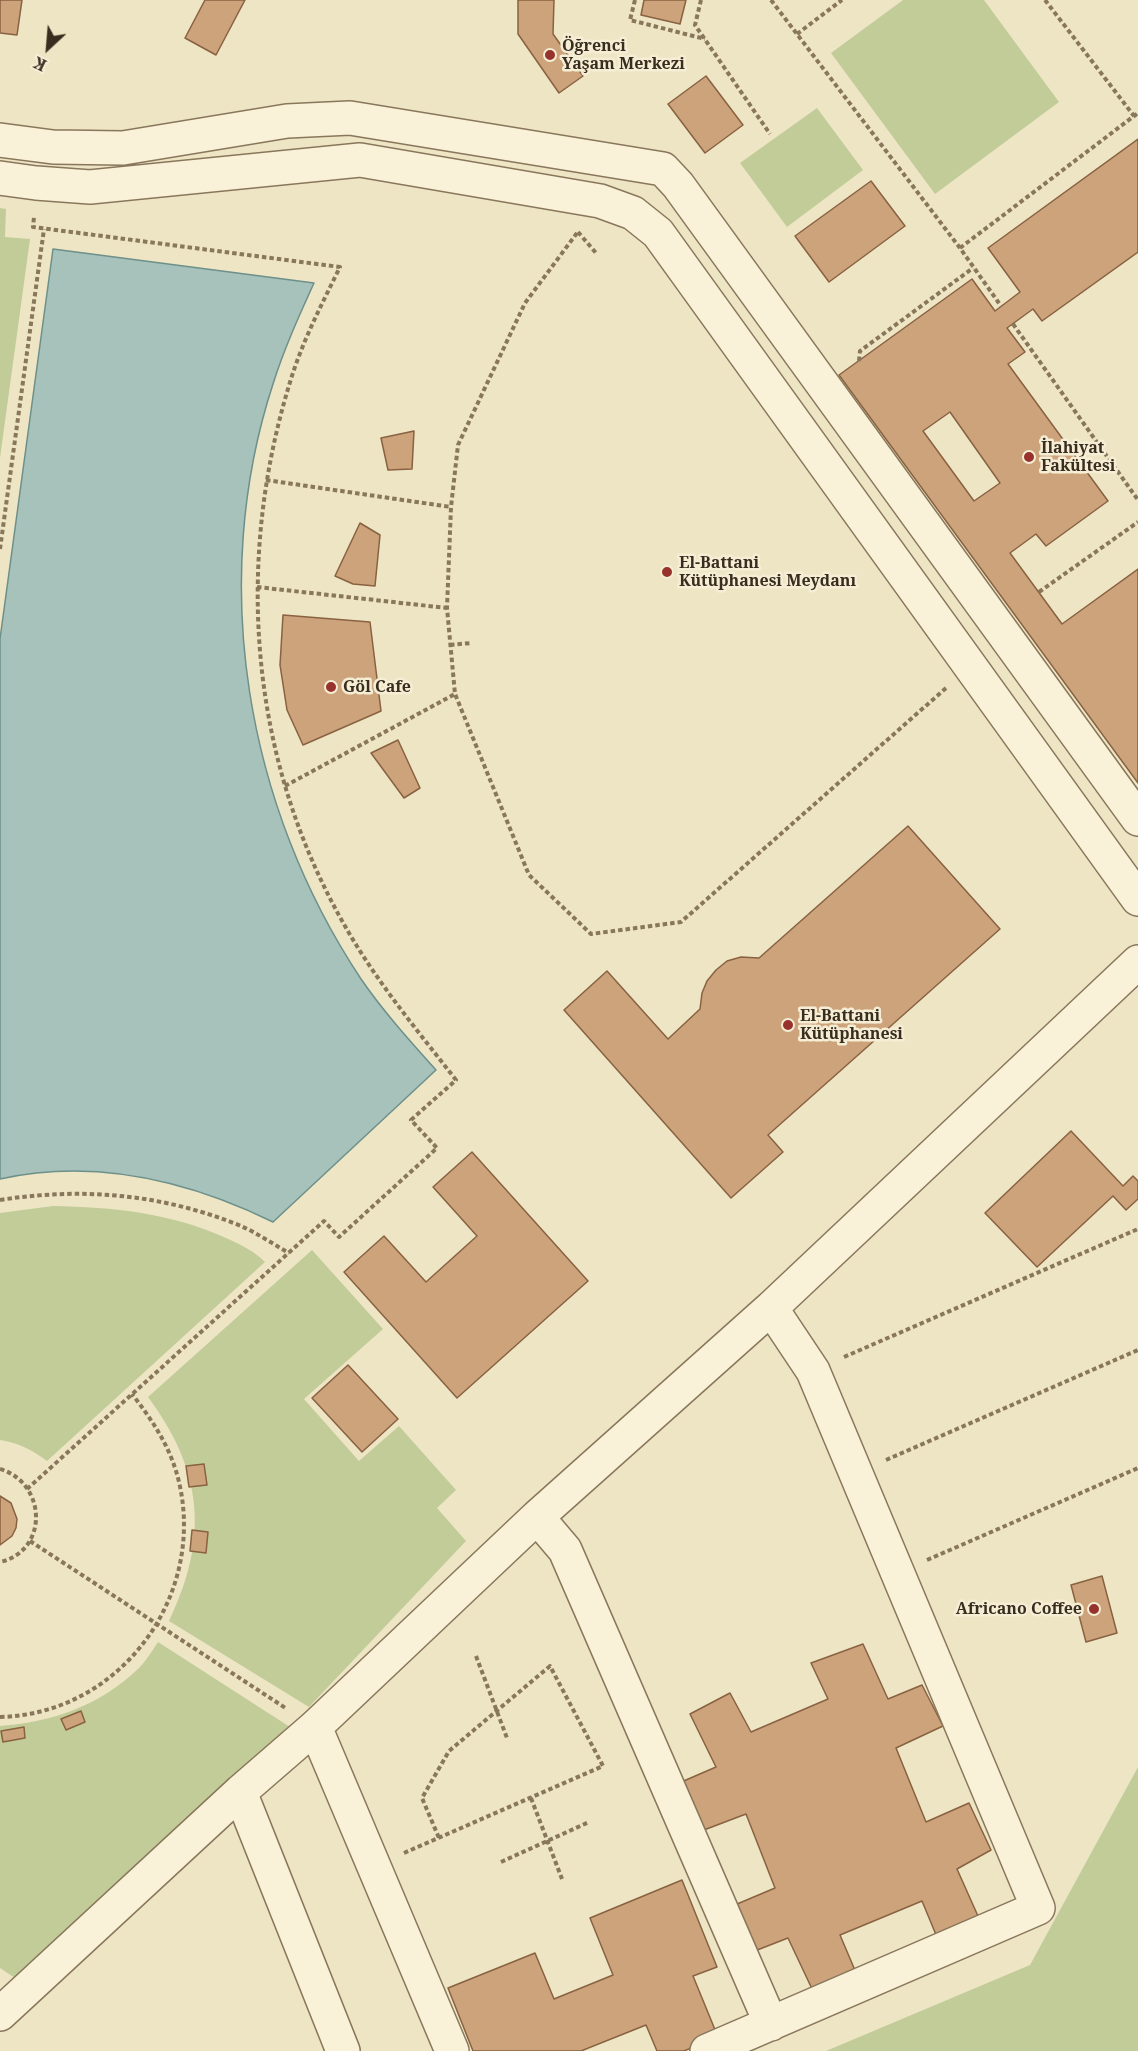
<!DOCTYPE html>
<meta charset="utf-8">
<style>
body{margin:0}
#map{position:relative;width:1138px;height:2051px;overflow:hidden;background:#eee5c5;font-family:"Noto Serif",serif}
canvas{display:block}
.north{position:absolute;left:18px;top:18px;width:60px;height:60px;-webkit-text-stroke:4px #f5eed5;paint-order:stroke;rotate:206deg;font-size:16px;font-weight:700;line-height:24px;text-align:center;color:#392d1f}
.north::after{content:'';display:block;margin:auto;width:21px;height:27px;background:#392d1f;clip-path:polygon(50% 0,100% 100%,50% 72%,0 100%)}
</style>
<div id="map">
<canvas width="1138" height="2051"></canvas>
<div class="north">K</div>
</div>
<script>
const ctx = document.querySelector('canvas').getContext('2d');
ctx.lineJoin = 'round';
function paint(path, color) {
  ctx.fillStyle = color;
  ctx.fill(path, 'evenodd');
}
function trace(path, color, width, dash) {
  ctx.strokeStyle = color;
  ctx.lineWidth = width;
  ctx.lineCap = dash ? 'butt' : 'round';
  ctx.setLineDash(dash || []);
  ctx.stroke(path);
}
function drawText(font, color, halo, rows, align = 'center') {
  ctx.font = font + ' "Noto Serif",serif';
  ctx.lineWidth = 5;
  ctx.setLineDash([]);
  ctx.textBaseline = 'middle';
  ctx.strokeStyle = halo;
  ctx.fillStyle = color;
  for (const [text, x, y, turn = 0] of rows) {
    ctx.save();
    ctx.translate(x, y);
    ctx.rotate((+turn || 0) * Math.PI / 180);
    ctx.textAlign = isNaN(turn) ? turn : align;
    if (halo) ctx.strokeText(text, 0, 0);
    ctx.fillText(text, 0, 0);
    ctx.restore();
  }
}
paint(new Path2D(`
 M903,0H984L1059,102L935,194L831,53Z
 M817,108L863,170L787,227L740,163Z
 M0,208L6,209L5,237L30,239L0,458Z
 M53,1206C113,1207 171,1213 226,1238C241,1245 253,1250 265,1262L47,1461C32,1450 19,1443 0,1440V1213Z
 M312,1250L383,1329L304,1399L359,1461L399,1426L456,1490L437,1508L466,1541L309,1707L169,1621C209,1538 203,1471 148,1397Z
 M158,1642L290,1727L18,1980L0,1968V1726C52,1722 100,1706 139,1668C146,1661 152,1651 158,1642Z
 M1138,1767V2051H826L1030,1965Z`), '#c2cc99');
const water = new Path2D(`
 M53,249L314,283C299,316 284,349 273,384C208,583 246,806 361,979C383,1011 409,1040 436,1070L273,1222C187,1180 95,1158 0,1179V639Z`);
paint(water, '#a7c1bb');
trace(water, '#6d908a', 1.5);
const building = new Path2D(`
 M0,0H22L17,35L0,33Z
 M205,0H245L216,55L185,38Z
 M518,0H554L553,34L583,76L559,93L518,34Z
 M644,0H686L680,24L641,15Z
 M706,76L743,125L705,153L668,104Z
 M1138,139V252L1042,321L1033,309L1007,328L1025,352L1008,364L1108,501L1046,546L1036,534L1010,553L1062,624L1138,569V783L839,375L972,279L995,311L1020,292L988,248ZM950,412L1000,483L974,501L923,431Z
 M871,181L905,226L829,282L795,236Z
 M414,431L412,469L388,470L381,438Z
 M360,523L380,535L375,586L353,584L335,576Z
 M283,615L370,622L381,711L303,745L287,710L280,665Z
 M398,740L420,788L404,798L371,753Z
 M908,826L1000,929L768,1135L783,1152L731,1198L564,1010L607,971L668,1039L700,1009L702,993L707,981L716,970L727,961L741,957L759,958Z
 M1071,1131L1123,1186L1133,1176L1138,1181V1199L1126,1210L1113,1196L1037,1267L985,1213Z
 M472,1152L588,1281L457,1398L344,1272L384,1236L426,1282L477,1236L433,1187Z
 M348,1365L398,1419L362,1452L312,1398Z
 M204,1464L207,1485L189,1487L186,1466Z
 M0,1496L11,1503L17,1519L16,1528L12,1536L0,1545Z
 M192,1530L208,1532L206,1553L190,1551Z
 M1102,1576L1117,1633L1086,1642L1071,1585Z
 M863,1644L888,1699L922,1685L943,1726L896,1748L926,1822L969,1803L991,1850L957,1869L982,1925L939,1942L922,1901L840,1935L857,1975L813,1991L788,1938L747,1954L730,1907L775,1888L746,1814L696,1833L679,1783L716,1767L690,1714L730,1693L751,1732L828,1699L811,1663Z
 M81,1711L85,1722L66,1730L61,1719Z
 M24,1727L25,1738L3,1742L1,1731Z
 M682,1880L717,1967L693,1976L718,2037L684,2051H657L646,2025L581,2051H473L448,1988L535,1953L554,1999L613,1975L590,1918Z`);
paint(building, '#cca37b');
trace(building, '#886241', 1.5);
const minor = new Path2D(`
 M0,140L53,147L123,148L287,121L350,118L663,169L678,185L1138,819
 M0,178L36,183L90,187L360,160L600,201L633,213L658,233L1138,899
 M537,1517L565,1550L771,2024
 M315,1727L452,2051
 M240,1792L343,2051
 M0,2014L240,1792L315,1727L537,1517L771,1308L1138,962
 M707,2051L1038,1908L813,1371L771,1308`);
trace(minor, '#89775b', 36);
trace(new Path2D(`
 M635,0L630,20L705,39
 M701,0L695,25L770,134
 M771,0L960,248L1001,306
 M1045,0L1134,116
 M797,34L842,0
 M578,232L596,253
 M577,233L525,303L458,445L451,507L447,608L455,694L529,875L591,934L681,922L946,688
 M960,248L1138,113
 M1013,324L1138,500
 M859,361L860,351L973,268
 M266,480L451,507
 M0,549L44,229
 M257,587L447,608
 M1039,592L1138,522
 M450,645L471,643
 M285,786L455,694
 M0,1200C82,1187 163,1194 241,1226C257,1233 273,1244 289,1253
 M844,1357L1138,1229
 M886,1460L1138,1350
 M0,1469C47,1483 49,1551 0,1562
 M27,1489L324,1221L339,1237L437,1148L411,1120L456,1080C417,1030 376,981 345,926C249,759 234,561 291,379C303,340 322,304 340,267L33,227L34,217
 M30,1541L287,1709
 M927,1560L1138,1468
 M476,1656L507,1738
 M0,1717C120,1714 206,1597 179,1482C171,1448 153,1421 132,1394
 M531,1798L562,1879
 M404,1853L603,1766L550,1666L449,1751L422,1798L439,1838
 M501,1862L589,1822`), '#89775b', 4, [4.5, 3]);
trace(minor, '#f9f1d8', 33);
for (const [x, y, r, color] of [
 [550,55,6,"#97332c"],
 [1029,457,6,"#97332c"],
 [667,572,6,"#97332c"],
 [331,687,6,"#97332c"],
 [788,1025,6,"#97332c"],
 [1094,1609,6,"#97332c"]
]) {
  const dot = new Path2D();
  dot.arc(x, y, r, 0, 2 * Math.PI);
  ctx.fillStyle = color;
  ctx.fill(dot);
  trace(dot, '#f5eed5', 2);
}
drawText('bold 16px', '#392d1f', '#f5eed5', [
 ["Öğrenci",562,46],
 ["Yaşam Merkezi",562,64],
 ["İlahiyat",1041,448],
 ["Fakültesi",1041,466],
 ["El-Battani",679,563],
 ["Kütüphanesi Meydanı",679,581],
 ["Göl Cafe",343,687],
 ["El-Battani",800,1016],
 ["Kütüphanesi",800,1034],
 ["Africano Coffee",1082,1609,"right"]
], 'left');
</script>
